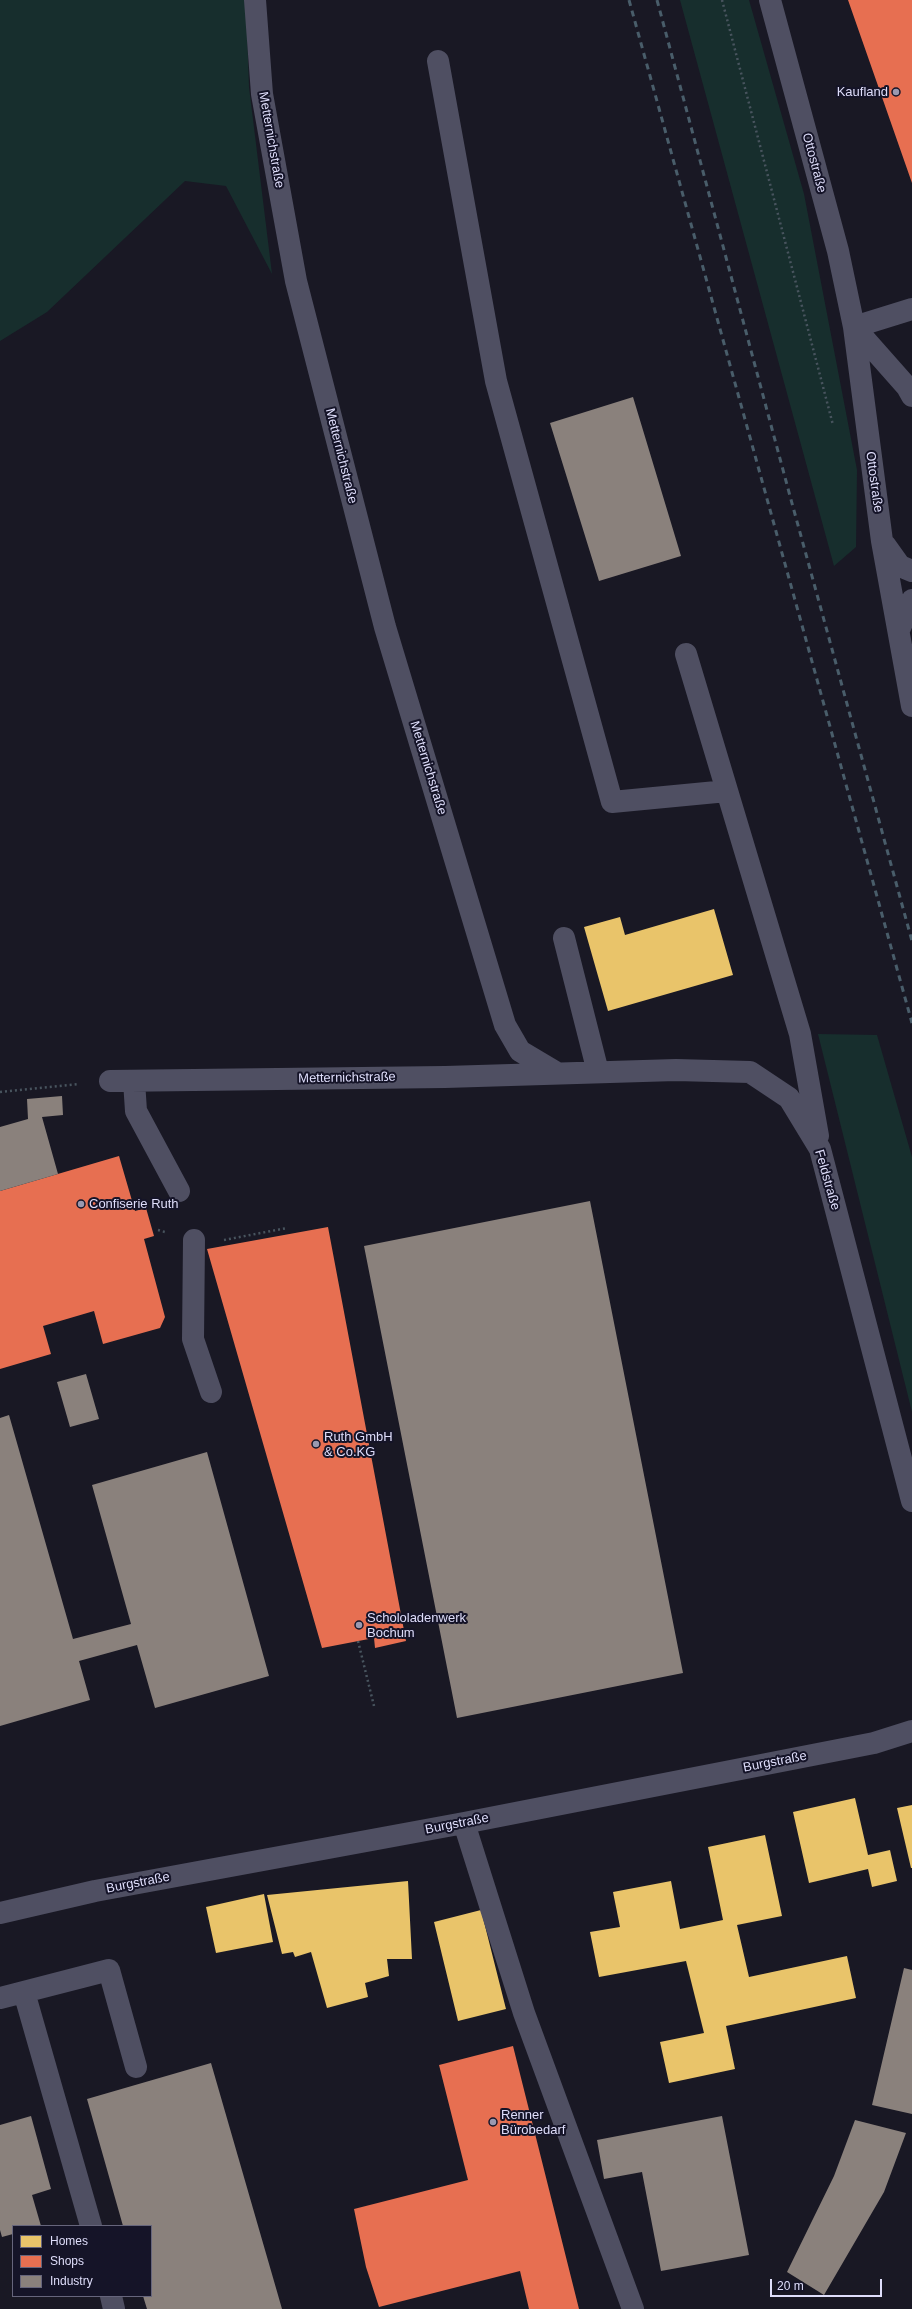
<!DOCTYPE html>
<meta charset="utf-8">
<style>
body{margin:0}
#map{position:relative;width:912px;height:2309px;overflow:hidden;background:#191824;font-family:Arial,sans-serif}
canvas{display:block}
.legend{position:absolute;left:12px;top:2225px;width:140px;height:72px;box-sizing:border-box;background:#151428;border:1px solid #66657c;margin:0;padding:5px 7px;list-style:none;font-size:12px;color:#dfdefb}
.legend li{display:flex;align-items:center;gap:8px;height:20px}
.legend b{width:20px;border:1px solid #66657c}
.scale{position:absolute;left:770px;top:2279px;width:112px;height:18px;box-sizing:border-box;border:2px solid #dfdefb;border-top:0;padding-left:5px;font-size:12px;line-height:14px;white-space:nowrap;color:#dfdefb;-webkit-text-stroke:3px #151428;paint-order:stroke}
</style>
<div id="map">
<canvas width="912" height="2309"></canvas>
<ul class="legend">
<li><b style="height:11px;background:#e9c46a"></b>Homes</li>
<li><b style="height:11px;background:#e76f51"></b>Shops</li>
<li><b style="height:11px;background:#8a817c"></b>Industry</li>
</ul>
<div class="scale">20 m</div>
</div>
<script>
const ctx = document.querySelector('canvas').getContext('2d');
ctx.lineJoin = 'round';
function paint(path, color) {
  ctx.fillStyle = color;
  ctx.fill(path, 'evenodd');
}
function trace(path, color, width, dash) {
  ctx.strokeStyle = color;
  ctx.lineWidth = width;
  ctx.lineCap = dash ? 'butt' : 'round';
  ctx.setLineDash(dash || []);
  ctx.stroke(path);
}
function drawText(font, color, halo, rows, align = 'center') {
  ctx.font = font + ' Arial,sans-serif';
  ctx.lineWidth = 4;
  ctx.setLineDash([]);
  ctx.textBaseline = 'middle';
  ctx.strokeStyle = halo;
  ctx.fillStyle = color;
  for (const [text, x, y, turn = 0] of rows) {
    ctx.save();
    ctx.translate(x, y);
    ctx.rotate((+turn || 0) * Math.PI / 180);
    ctx.textAlign = isNaN(turn) ? turn : align;
    if (halo) ctx.strokeText(text, 0, 0);
    ctx.fillText(text, 0, 0);
    ctx.restore();
  }
}
paint(new Path2D(`
 M0,0H246L249,87L272,274L226,186L185,181L47,312L0,341Z
 M680,0H749L804,194L857,470L856,547L834,566Z
 M818,1034L877,1035L912,1157V1412Z`), '#172e2d');
paint(new Path2D(`
 M714,909L733,975L608,1011L584,927L620,917L625,935Z
 M855,1798L868,1855L890,1850L897,1881L872,1887L868,1869L809,1883L793,1812Z
 M912,1805V1868H911L897,1808Z
 M765,1835L782,1916L737,1925L749,1977L847,1956L856,1998L726,2026L735,2069L669,2083L660,2042L704,2033L686,1961L599,1977L590,1932L620,1927L613,1892L671,1881L680,1929L723,1920L708,1847Z
 M408,1881L412,1959H387L389,1976L365,1983L368,1997L327,2008L311,1952L295,1957L293,1952L282,1954L267,1895Z
 M264,1894L273,1942L216,1953L206,1907Z
 M481,1910L506,2009L458,2021L434,1922Z`), '#e9c46a');
paint(new Path2D(`
 M848,0H912V183Z
 M119,1156L135,1211L146,1208L154,1236L144,1239L165,1317L160,1328L103,1344L94,1311L43,1326L51,1354L0,1369V1191Z
 M328,1227L406,1641L375,1648L374,1638L322,1648L207,1249Z
 M513,2046L579,2309H529L520,2271L379,2307L366,2267L354,2209L468,2180L439,2065Z`), '#e76f51');
paint(new Path2D(`
 M633,397L681,556L599,581L550,423Z
 M62,1096L63,1115L42,1117L58,1174L0,1191V1127L28,1119L27,1099Z
 M590,1201L683,1673L457,1718L364,1246Z
 M86,1374L99,1419L70,1427L57,1382Z
 M9,1415L73,1639L131,1624L92,1485L207,1452L269,1676L155,1708L137,1645L79,1661L90,1700L0,1726V1418Z
 M904,1968L912,1970V2114L872,2105Z
 M211,2063L278,2295L282,2309H147L143,2296H151V2226H123L87,2099Z
 M31,2116L51,2189L32,2195L41,2226H13V2234L2,2237L0,2230V2125Z
 M722,2116L749,2255L661,2271L642,2172L604,2179L597,2140Z
 M855,2120L906,2133L884,2192L824,2295L787,2272L834,2176Z`), '#8a817c');
trace(new Path2D(`
 M722,0L833,425
 M0,1092L79,1084
 M158,1230L165,1232
 M224,1240L287,1228
 M358,1641L374,1706`), '#48545e', 2.5, [2, 3]);
trace(new Path2D(`
 M255,0L262,94L296,281L385,627L505,1025L520,1051L557,1073
 M770,0L838,251L854,327L882,541L912,706
 M438,61L496,381L612,802L727,791
 M854,327L907,387L912,396
 M854,327L912,309
 M885,545L900,566L912,571
 M899,630L912,600
 M686,654L800,1034L818,1136
 M564,938L598,1072
 M110,1081L445,1077L676,1070L750,1072L789,1098L820,1149L912,1501
 M134,1081L136,1111L179,1191
 M194,1240L193,1339L211,1392
 M464,1823L524,2013L633,2309
 M0,1913L95,1891L464,1823L874,1743L912,1731
 M24,1992L91,2226
 M0,1998L109,1970L136,2067
 M111,2296L114,2309`), '#4f4f62', 22);
trace(new Path2D(`
 M629,0L912,1023
 M657,0L790,496L912,941`), '#495d6a', 3, [6, 5]);
for (const [x, y, r, color] of [
 [896,92,4,"#9a99b0"],
 [81,1204,4,"#9a99b0"],
 [316,1444,4,"#9a99b0"],
 [359,1625,4,"#9a99b0"],
 [493,2122,4,"#9a99b0"]
]) {
  const dot = new Path2D();
  dot.arc(x, y, r, 0, 2 * Math.PI);
  ctx.fillStyle = color;
  ctx.fill(dot);
  trace(dot, '#151428', 1.5);
}
drawText('13px', '#dfdefb', '#151428', [
 ["Kaufland",888,92,"right"],
 ["Confiserie Ruth",89,1204],
 ["Ruth GmbH",324,1437],
 ["& Co.KG",324,1452],
 ["Schololadenwerk",367,1618],
 ["Bochum",367,1633],
 ["Renner",501,2115],
 ["Bürobedarf",501,2130]
], 'left');
drawText('13px', '#dfdefb', '#151428', [
 ["Metternichstraße",271,140,80],
 ["Ottostraße",814,163,75],
 ["Metternichstraße",341,456,76],
 ["Ottostraße",874,482,82],
 ["Metternichstraße",428,768,73],
 ["Metternichstraße",347,1078,-1],
 ["Feldstraße",827,1180,74],
 ["Burgstraße",775,1762,-11],
 ["Burgstraße",457,1824,-11],
 ["Burgstraße",138,1883,-11]
]);
</script>
